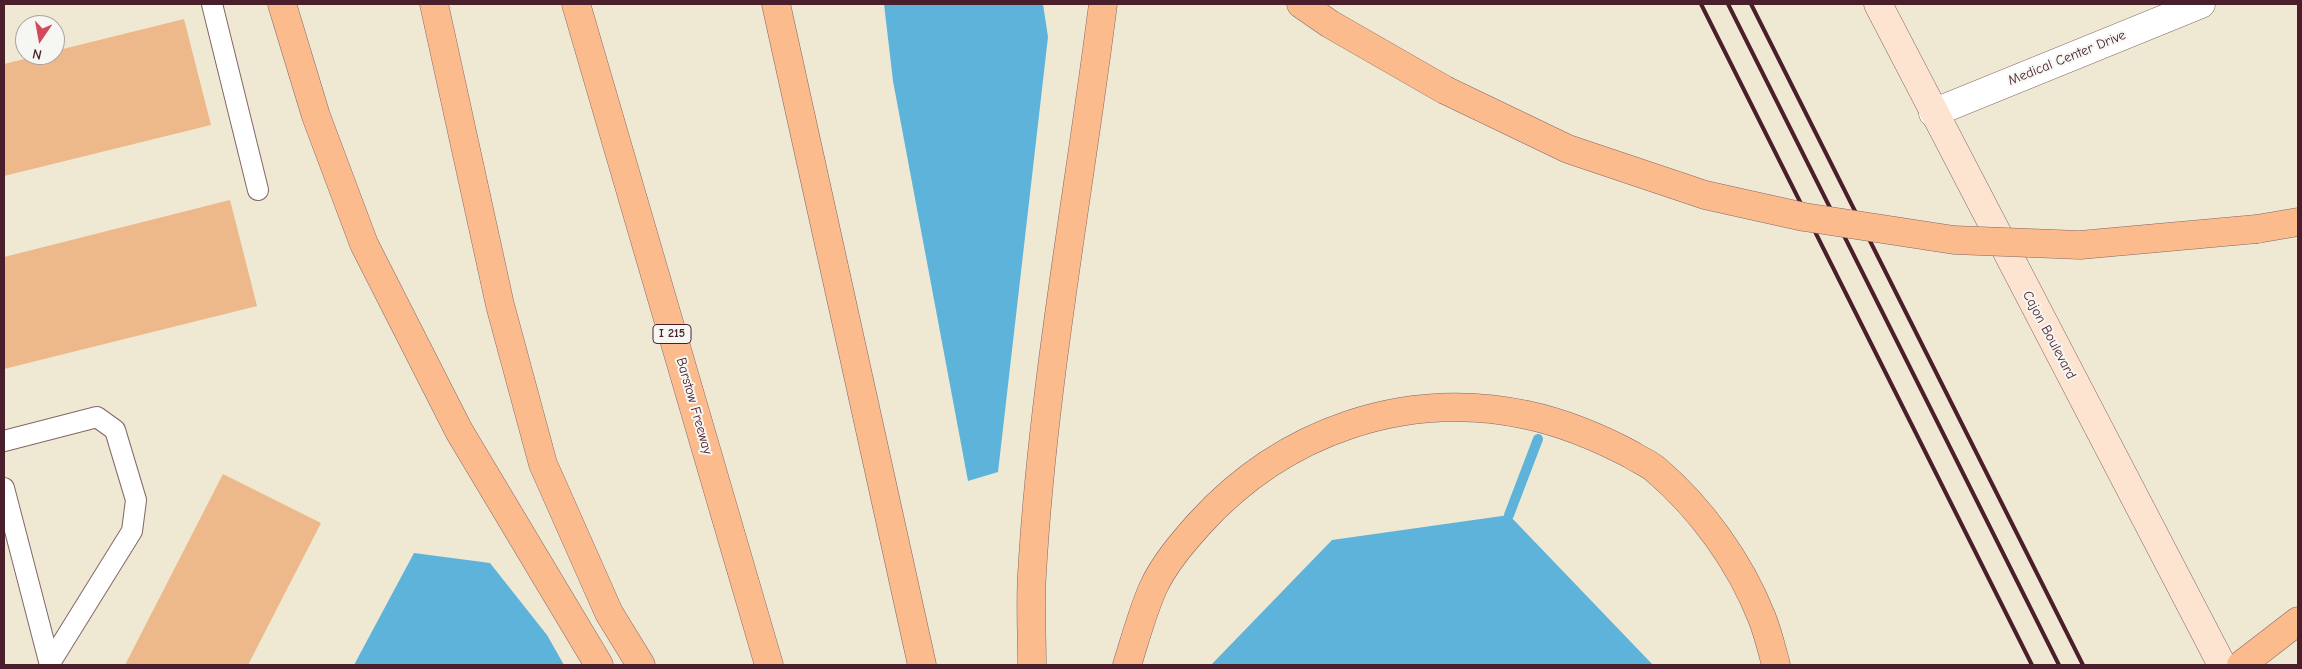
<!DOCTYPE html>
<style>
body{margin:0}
#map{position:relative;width:2302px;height:669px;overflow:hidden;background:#efe9d3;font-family:"Comic Neue",sans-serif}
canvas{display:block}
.frame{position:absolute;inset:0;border:5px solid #4a1f2b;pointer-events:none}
.north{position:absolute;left:15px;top:15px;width:50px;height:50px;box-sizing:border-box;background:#f6f6f2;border:1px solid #b1a0a2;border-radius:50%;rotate:192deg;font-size:14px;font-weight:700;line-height:20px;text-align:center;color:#4a1f2b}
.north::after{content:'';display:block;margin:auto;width:18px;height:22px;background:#d1495b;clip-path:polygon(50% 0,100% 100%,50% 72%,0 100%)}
</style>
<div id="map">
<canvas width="2302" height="669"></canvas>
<div class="frame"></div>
<div class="north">N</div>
</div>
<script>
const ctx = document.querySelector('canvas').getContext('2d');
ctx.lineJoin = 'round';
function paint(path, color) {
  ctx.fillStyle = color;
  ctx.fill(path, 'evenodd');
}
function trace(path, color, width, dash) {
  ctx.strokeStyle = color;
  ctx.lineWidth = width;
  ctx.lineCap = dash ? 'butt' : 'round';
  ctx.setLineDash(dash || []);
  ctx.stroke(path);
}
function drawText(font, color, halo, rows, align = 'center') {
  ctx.font = font + ' "Comic Neue",sans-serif';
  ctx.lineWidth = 4;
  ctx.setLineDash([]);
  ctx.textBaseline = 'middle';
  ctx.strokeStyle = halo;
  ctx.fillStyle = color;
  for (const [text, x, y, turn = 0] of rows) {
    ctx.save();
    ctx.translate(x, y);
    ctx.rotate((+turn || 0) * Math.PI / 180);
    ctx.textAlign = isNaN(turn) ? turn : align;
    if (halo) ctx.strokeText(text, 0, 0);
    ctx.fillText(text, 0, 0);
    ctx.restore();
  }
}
paint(new Path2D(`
 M884,4H1043L1048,37L998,472L968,481L893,81Z
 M1509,515L1653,665H1211L1332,540Z
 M414,553L490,563L547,635L564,665H354Z`), '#5eb3da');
trace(new Path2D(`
 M1509,515L1538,439`), '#5eb3da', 10);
paint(new Path2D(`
 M184,19L211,125L4,176V64L40,55H55V51Z
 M230,200L257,306L4,369V257Z
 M223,474L321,523L248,665H125Z`), '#edb88a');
const service = new Path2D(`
 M212,4L258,190
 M4,441L97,417L115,430L136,500L132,531L50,663
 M4,488L50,665`);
const minor = new Path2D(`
 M1933,113L2201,4`);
const secondary = new Path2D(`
 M1878,4L2222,665`);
const motorway = new Path2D(`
 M282,4L316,116L364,244L459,431L599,665
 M434,4L500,305L543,464L609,613L641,665
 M576,4L769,665
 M776,4L922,665
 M1301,4L1330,24L1445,90
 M2257,229L2298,222
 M1032,665C1032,635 1030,604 1032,574C1043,383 1079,194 1103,4
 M1127,665C1135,640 1142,613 1153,588C1164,564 1183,542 1200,523C1284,431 1405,389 1527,415C1565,423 1598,437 1632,455C1639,460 1648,463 1655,469C1701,508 1740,562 1762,618C1768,633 1772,650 1776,665
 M2241,665L2298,621`);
trace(service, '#846666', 22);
trace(minor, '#846666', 29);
trace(secondary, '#846666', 29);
trace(motorway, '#846666', 29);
trace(service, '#fff', 20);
trace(minor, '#fff', 28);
trace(secondary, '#fde4d1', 28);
trace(motorway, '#fbbb8d', 28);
trace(new Path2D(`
 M1701,4L2032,665
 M1728,4L2059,665
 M1751,4L2083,665`), '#4a1f2b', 4);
const motorwayBridge = new Path2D(`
 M1445,90L1568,149L1705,195L1804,217L1954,240L2080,245L2257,229`);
trace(motorwayBridge, '#846666', 29, []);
trace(motorwayBridge, '#fbbb8d', 28);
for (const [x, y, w] of [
 [672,334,38]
]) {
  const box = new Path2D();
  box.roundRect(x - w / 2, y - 9.5, w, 19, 4);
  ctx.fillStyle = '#f6f6f2';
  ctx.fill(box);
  trace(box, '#4a1f2b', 1);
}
drawText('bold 12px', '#4a1f2b', null, [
 ["I 215",672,334]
]);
drawText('14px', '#4a1f2b', '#f6f6f2', [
 ["Medical Center Drive",2067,58,-22],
 ["Cajon Boulevard",2049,335,62],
 ["Barstow Freeway",694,406,74]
]);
</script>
